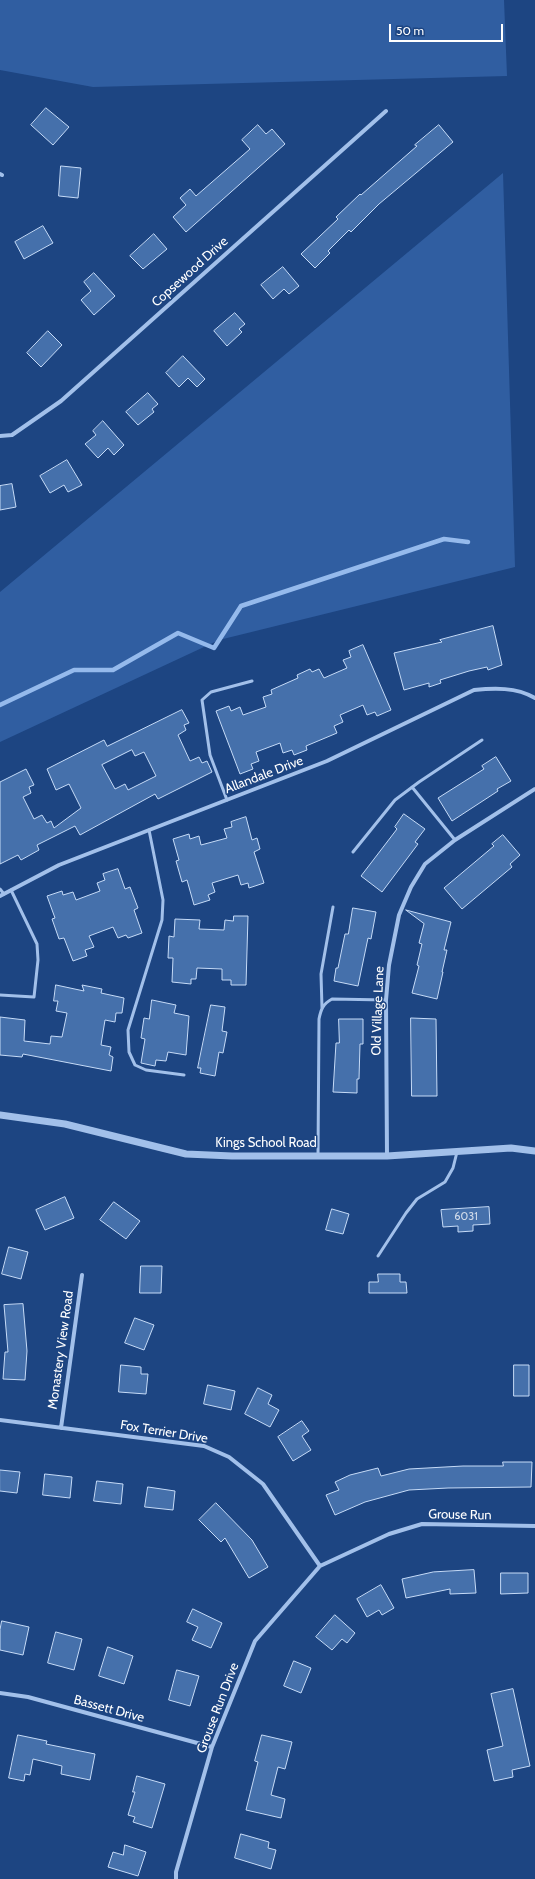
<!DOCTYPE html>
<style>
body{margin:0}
#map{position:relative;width:535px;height:1879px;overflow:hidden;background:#1d4582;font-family:Cabin,sans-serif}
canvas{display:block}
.scale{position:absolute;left:389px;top:24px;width:114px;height:18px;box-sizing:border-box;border:2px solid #fff;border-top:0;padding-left:5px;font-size:12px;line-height:14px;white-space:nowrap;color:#fff;-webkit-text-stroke:3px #1d4582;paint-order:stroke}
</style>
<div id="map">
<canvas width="535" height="1879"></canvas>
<div class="scale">50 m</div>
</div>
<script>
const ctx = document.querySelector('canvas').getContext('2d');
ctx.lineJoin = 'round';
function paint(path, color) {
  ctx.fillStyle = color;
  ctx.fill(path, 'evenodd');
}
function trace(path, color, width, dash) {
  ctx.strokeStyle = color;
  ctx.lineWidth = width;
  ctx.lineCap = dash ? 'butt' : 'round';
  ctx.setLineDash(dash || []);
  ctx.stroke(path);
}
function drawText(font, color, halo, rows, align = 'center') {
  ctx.font = font + ' Cabin,sans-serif';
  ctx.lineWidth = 3;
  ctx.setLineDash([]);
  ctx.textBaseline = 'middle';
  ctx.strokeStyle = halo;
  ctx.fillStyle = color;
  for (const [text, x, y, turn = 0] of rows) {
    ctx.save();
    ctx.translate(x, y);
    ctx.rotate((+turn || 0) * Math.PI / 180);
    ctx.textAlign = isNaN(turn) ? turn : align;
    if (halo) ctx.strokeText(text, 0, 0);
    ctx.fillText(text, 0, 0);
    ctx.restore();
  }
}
paint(new Path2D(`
 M0,0H504L507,76L93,87L0,70Z
 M503,173L515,567L219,640L0,742V592Z`), '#305ea1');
trace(new Path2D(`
 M0,705L74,670H113L178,633L214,648L241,606L444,539L468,542`), '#95baec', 4.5);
const building = new Path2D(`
 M46,108L69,127L53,145L31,125Z
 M258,125L266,134L272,129L285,144L186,232L173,217L186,205L180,198L190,189L196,196L250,149L242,140Z
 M439,125L453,142L379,204L351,232L349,230L328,251L330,253L315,268L301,254L338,219L336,217L360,194L361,195L417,146L415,145Z
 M61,166L81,168L78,198L59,196Z
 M43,226L53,243L24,259L15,242Z
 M154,234L167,249L143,269L130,256Z
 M283,267L299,286L289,294L284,289L273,299L261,285Z
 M94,273L115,296L94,315L81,300L91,291L84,282Z
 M235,313L245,324L239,329L242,332L227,346L214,331Z
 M48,331L62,345L41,367L27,353Z
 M183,356L205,379L197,387L188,378L179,387L166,373Z
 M148,393L158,404L152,409L154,412L138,425L126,412Z
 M103,421L124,445L114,455L108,448L98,458L85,444L96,435L93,431Z
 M67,460L82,485L68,492L64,485L50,493L40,476Z
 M12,484L16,507L0,510V486Z
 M493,626L502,665L488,670L487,667L469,671L440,680L441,683L429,687V683L404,690L394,653L442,642L440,640Z
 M363,645L391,710L377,716L375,712L367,715L363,705L340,715L343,722L334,726L337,733L306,746L307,750L294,755L292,750L283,753L280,743L256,752L259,761L251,764L253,769L240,774L216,711L229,706L231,711L240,707L243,715L266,707L263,697L272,694L271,690L298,678L297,675L310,669L312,672L319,669L324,678L347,668L343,660L351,657L349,651Z
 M182,710L189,723L184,725L186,730L178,735L190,761L199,757L202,763L207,761L212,772L158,799L155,794L80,835L75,826L37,845L39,850L21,860L18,855L0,864V782L26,769L34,785L29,787L31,793L23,797L34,819L42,815L47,823L51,821L54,828L81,808L69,784L56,790L47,769L104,740L107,746ZM132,750L135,756L144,752L156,776L128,790L125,784L115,789L102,765Z
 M496,757L511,781L497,789L498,791L452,821L438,798L484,769L482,766Z
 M404,814L425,829L415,842L418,844L382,892L361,876L397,829L395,827Z
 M246,817L252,840L257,838L260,849L254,852L264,883L249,888L248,883L241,885L238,875L212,883L215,892L208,895L210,900L194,905L187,880L182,882L176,861L179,860L173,839L189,834L190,839L199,836L201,845L227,838L224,829L232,827L231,822Z
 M503,835L520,855L510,864L512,867L462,909L444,888L494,846L492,844Z
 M118,869L125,889L130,887L138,908L134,910L142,933L128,938L126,935L118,938L113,927L89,936L94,947L85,950L87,956L73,961L64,938L59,939L52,919L55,918L47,896L62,891L63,895L73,892L76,900L100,891L97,883L105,880L103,874Z
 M353,908L376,912L371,939L368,938L358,986L334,981L336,968H338L345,934H348Z
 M406,910L451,922L444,950H447L442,972H443L437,999L412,993L419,966L417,965L422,944L419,943L424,924Z
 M234,916H248L246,985H231V980H222V969L197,968L196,979H191V984L172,982L173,958H168L169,936L174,937L175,919L200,920L199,929L224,930L225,920L233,921Z
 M56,985L84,991L82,985L102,989L101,993L124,998L122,1013H116L115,1022L105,1020L101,1045L111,1047L109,1055L113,1057L111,1071L23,1054L22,1057L0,1055V1017L25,1020L24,1041L50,1044L51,1036L62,1037L67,1013L56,1011L58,1001H54Z
 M152,1000L176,1005L174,1013L189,1016L186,1055L168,1052L166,1061L156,1060L155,1066L141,1063L145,1039L141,1038L144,1018L149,1019Z
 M211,1005L225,1007L222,1031L227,1032L223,1053L219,1052L215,1076L200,1073L201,1068H198Z
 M411,1018L436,1019L437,1096H412Z
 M339,1019H363V1044H360L359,1079H357V1093L333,1092L336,1043H339Z
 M65,1197L74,1218L45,1230L36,1210Z
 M114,1202L140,1221L126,1239L100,1220Z
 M489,1207L490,1224L473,1225V1231L458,1232V1226L443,1227L441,1210Z
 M332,1209L349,1214L343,1234L326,1230Z
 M9,1247L28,1252L21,1279L2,1274Z
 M141,1266H162L161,1293H140Z
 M378,1274H400V1282H406L407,1293H369V1282H378Z
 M23,1304L27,1351L25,1380L3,1379L5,1352H8L4,1305Z
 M135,1318L154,1325L144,1350L125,1343Z
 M121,1365L141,1367V1374H148L146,1394L119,1392Z
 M514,1365H529V1396H514Z
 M208,1385L235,1391L231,1410L204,1404Z
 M258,1388L272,1395L268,1404L279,1410L270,1427L245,1414Z
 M302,1421L309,1431L302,1436L311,1450L293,1461L278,1437Z
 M503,1462H532L531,1487L448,1488L409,1490L365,1502L335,1515L326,1495L339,1490L335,1482L350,1475L378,1468L381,1476L409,1469L463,1466H503Z
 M0,1470L20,1472L17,1493L0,1491Z
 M45,1474L72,1477L70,1498L43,1495Z
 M97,1481L123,1484L121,1504L94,1501Z
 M148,1487L175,1491L173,1510L145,1507Z
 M216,1503L252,1540L268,1567L249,1578L225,1538L221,1542L199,1520Z
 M474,1570L476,1593L450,1594V1589L406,1598L402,1579L433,1572Z
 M501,1573H528V1593L501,1594Z
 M381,1585L394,1608L382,1615L379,1610L367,1617L357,1599Z
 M193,1609L222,1623L211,1648L192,1640L198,1627L187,1622Z
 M335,1615L355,1633L347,1643L342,1639L332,1650L316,1637Z
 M2,1621L29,1627L23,1655L0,1650V1630Z
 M56,1632L82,1639L74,1670L48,1663Z
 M108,1647L133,1656L124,1684L99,1676Z
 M294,1661L311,1668L301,1693L284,1686Z
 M177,1670L199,1676L190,1706L169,1700Z
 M513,1689L530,1766L512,1770L513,1777L494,1781L487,1750L503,1746L491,1694Z
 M18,1735L47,1741L46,1744L95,1754L90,1780L61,1774L62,1766L33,1759L30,1775L25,1774L24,1781L9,1778Z
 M262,1735L292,1742L285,1769L278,1767L271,1795L285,1799L281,1818L246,1810L258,1762L255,1761Z
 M137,1776L165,1784L152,1828L133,1822L135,1817L128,1815L135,1792H133Z
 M241,1834L269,1842L268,1848L276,1850L271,1869L235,1858Z
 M125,1845L146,1852L138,1876L108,1867L113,1852L123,1855Z`);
paint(building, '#4570ab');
trace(building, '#c6dbf7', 1);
trace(new Path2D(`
 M412,787L455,840
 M227,800L210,755L202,700L211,692L252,681
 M149,830L163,900L162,920L128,1030L129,1052L135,1065L146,1070L184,1075
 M353,852L395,800L419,782L482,740
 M0,889L4,894
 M0,995L34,997L38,960L37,944L11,890
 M322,1008L321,974L333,907
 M318,1156L319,1019C321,1009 323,1004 332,999L386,1000
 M378,1256L406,1213L417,1199L445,1182L453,1168L457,1152`), '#a2c0ea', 3);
trace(new Path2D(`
 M0,174L2,175
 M0,436L12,435L61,401L386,111
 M0,896L59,865L327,761L474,690C494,688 516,687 535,698
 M387,1156L386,1000L389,965L399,915L411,887L425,864L455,840L535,789
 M0,1420L204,1446L229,1457L263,1484L320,1566
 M61,1428L82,1275
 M0,1693L28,1697L212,1747
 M176,1879V1872L212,1747L255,1641L320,1566L389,1534L422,1524L535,1526`), '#a2c0ea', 4);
trace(new Path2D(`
 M0,1115L65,1124L186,1154L232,1156H387L511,1148L535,1151`), '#a2c0ea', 7);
drawText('11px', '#d0dbea', null, [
 ["6031",466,1217]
]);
drawText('13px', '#fff', '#1d4582', [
 ["Copsewood Drive",190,272,-42],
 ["Allandale Drive",264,775,-21],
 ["Old Village Lane",378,1011,-88],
 ["Kings School Road",266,1143],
 ["Monastery View Road",61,1350,-82],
 ["Fox Terrier Drive",164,1432,9],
 ["Grouse Run",460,1515,1],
 ["Grouse Run Drive",218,1708,-69],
 ["Bassett Drive",109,1709,15]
]);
</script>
